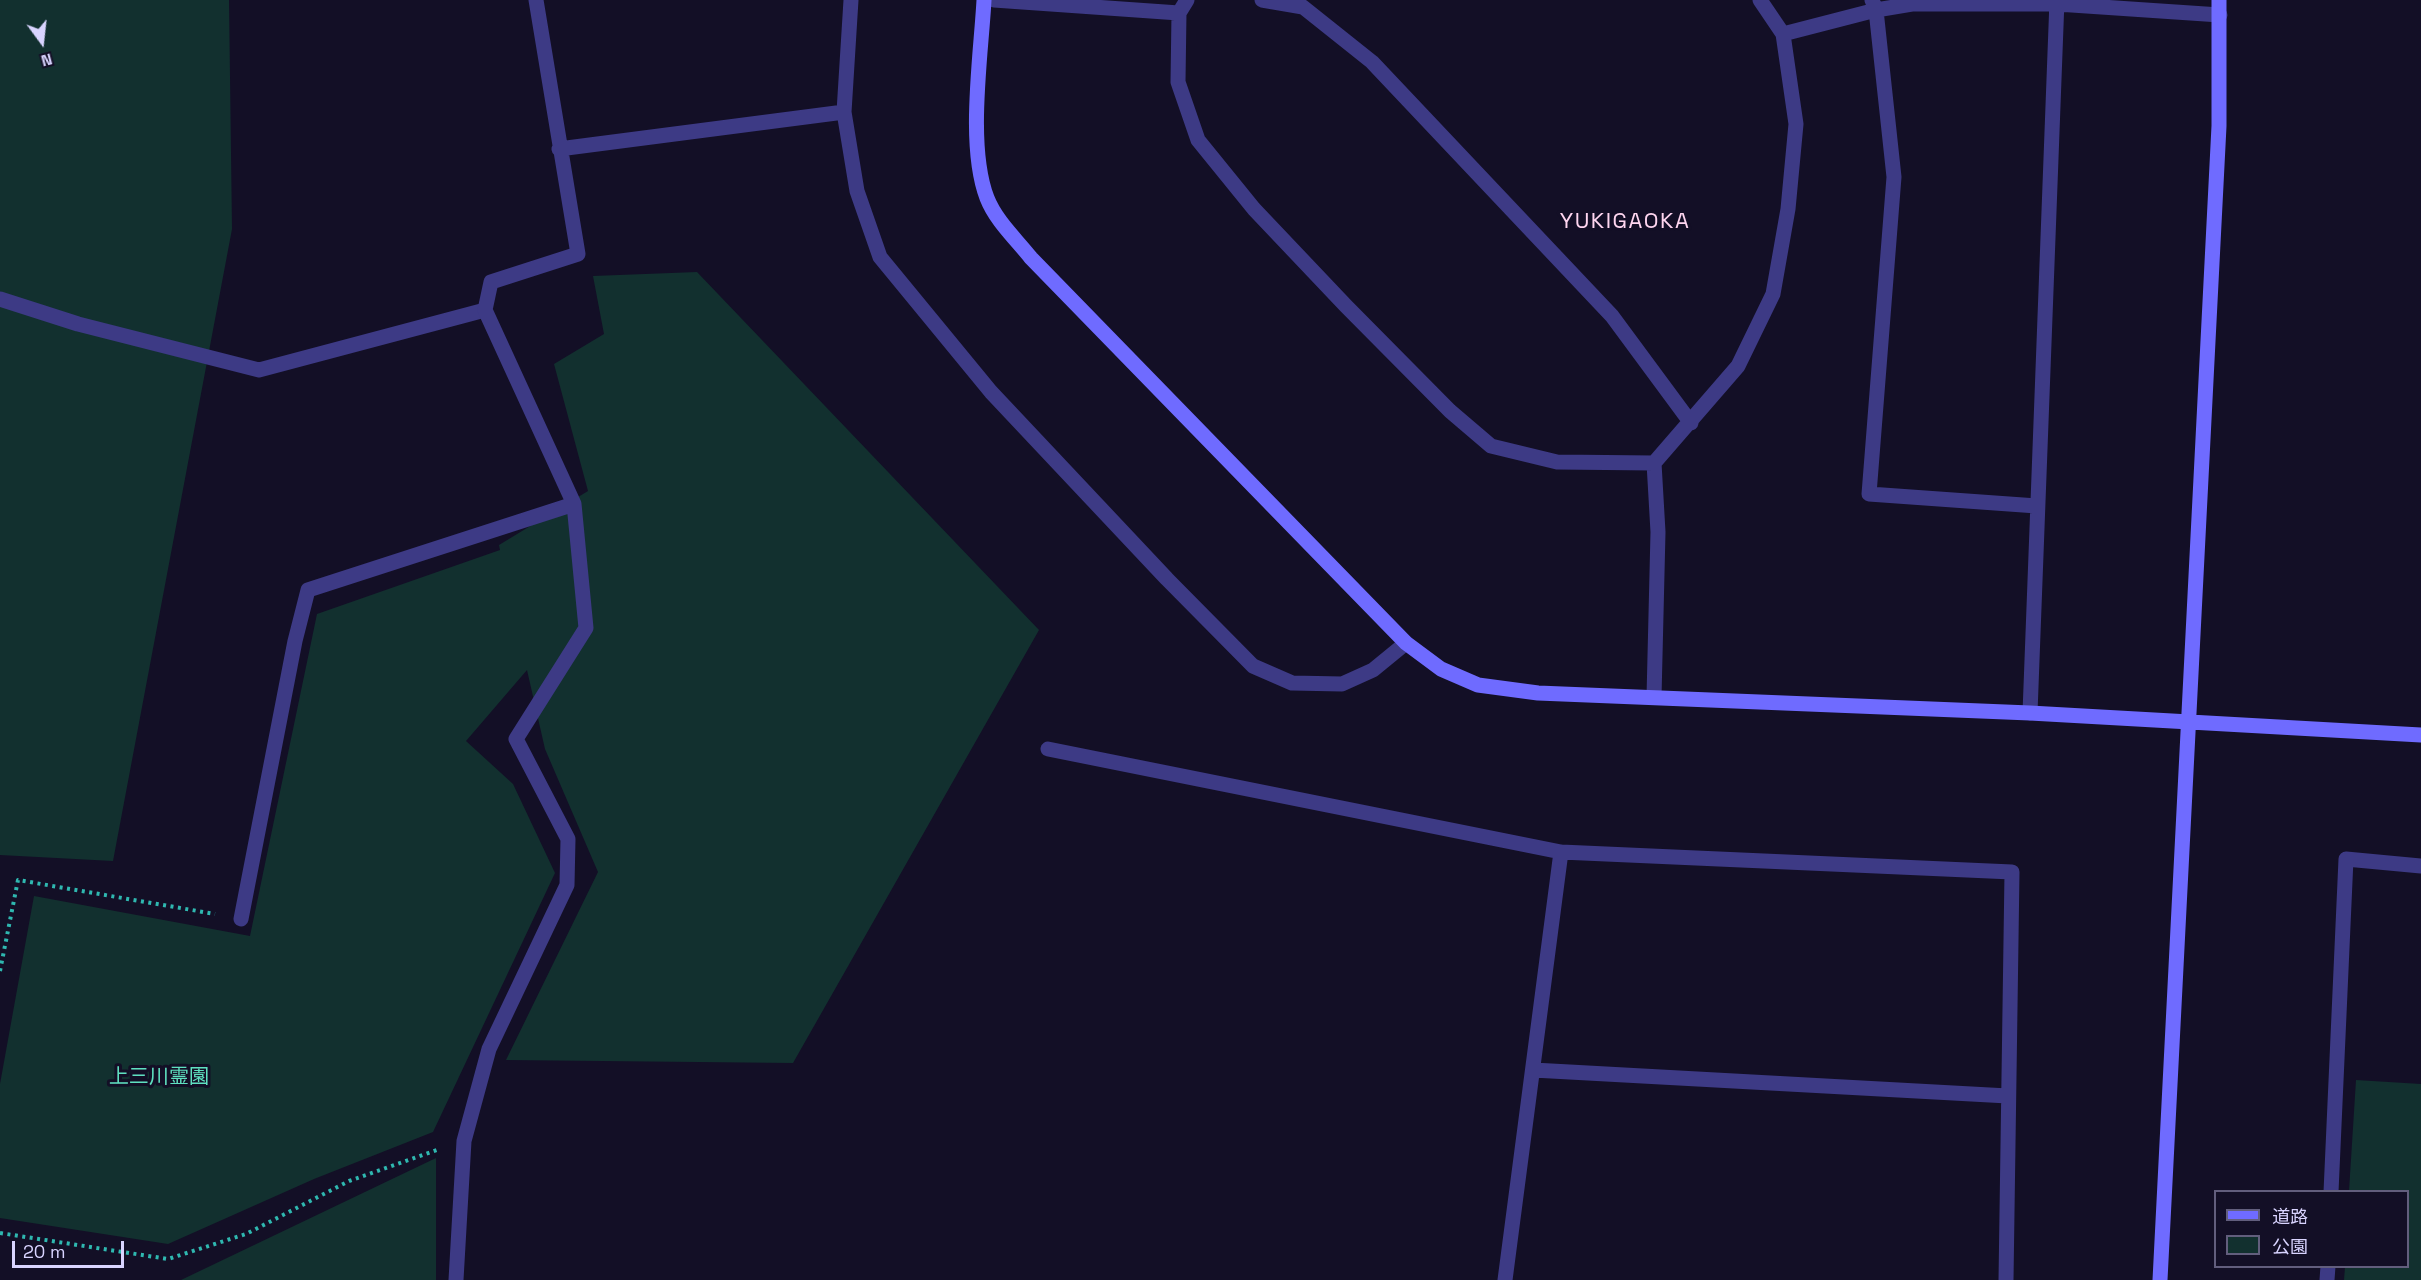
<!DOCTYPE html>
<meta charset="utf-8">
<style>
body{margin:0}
#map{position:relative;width:2421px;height:1280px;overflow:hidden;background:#130f26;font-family:"Space Grotesk","Noto Sans JP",sans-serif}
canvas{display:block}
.legend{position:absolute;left:2214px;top:1190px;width:195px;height:78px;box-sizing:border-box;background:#130f26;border:2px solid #625e7d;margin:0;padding:8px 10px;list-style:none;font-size:18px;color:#d9d4ff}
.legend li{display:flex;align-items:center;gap:12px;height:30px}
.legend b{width:30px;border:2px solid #625e7d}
.north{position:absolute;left:12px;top:12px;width:60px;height:60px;-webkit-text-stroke:4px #130f26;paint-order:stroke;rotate:165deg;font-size:16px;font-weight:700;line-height:24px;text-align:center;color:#d9d4ff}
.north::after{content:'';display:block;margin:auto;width:21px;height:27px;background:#d9d4ff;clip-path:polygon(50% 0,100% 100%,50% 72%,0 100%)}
.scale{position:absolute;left:12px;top:1241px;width:112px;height:27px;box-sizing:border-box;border:3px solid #d9d4ff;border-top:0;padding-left:8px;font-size:18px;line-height:21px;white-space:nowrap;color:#d9d4ff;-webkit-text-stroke:4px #130f26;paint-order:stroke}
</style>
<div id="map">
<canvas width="2421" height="1280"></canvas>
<ul class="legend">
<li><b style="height:8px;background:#6f6bff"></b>道路</li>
<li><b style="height:16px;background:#12302f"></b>公園</li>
</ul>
<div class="north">N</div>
<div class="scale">20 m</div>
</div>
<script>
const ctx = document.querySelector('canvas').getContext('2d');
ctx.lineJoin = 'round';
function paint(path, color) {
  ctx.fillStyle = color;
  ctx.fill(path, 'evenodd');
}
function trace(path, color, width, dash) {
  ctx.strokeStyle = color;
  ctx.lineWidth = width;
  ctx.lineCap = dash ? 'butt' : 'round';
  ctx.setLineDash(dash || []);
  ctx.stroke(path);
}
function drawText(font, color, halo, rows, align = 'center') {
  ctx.font = font + ' "Space Grotesk","Noto Sans JP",sans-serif';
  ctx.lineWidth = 6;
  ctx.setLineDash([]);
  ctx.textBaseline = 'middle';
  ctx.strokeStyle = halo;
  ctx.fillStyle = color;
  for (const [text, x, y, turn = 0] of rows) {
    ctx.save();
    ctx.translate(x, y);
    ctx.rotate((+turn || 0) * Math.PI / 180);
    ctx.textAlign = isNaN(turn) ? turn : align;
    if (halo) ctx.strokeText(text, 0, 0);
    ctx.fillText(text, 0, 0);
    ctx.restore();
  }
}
paint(new Path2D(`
 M0,0H229L232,229L113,861L0,855Z
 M697,272L1039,630L793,1063L506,1060L598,872L545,749L527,670L466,741L513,784L555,873L433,1132L314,1179L168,1244L0,1218V1084L34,896L250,936L317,614L500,550L499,545L588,491L554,364L604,334L593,276Z
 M2356,1080L2421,1084V1280H2344L2345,1267L2408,1266V1192L2349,1191Z
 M436,1158V1280H181Z`), '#12302f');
trace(new Path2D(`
 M0,971L18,880L215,914
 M0,1233L168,1259L246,1234L349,1181L437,1150`), '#2fb8b0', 4, [3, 4.5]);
trace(new Path2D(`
 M0,299L78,324L259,370L485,310`), '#3d3a85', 15);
trace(new Path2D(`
 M851,0L844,112L857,191L880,257L991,392L1167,579L1253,666L1292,683L1342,684L1373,670L1406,643
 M994,0L1179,13
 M1187,0L1179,13L1178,82L1198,140L1254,209L1346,306L1450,411L1491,446L1557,462L1654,463
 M1262,0L1303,7L1372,62L1612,316L1691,423
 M1872,0L1876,10L1894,177L1869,494L2037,506
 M1783,34L1876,10L1912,4H2057L2220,15
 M559,149L844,112
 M1654,697L1658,532L1654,463L1738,366L1773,294L1788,209L1796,124L1783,34L1760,0
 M2030,713L2057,0
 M1048,749L1561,852L2012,872L2006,1280
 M241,919L295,641L308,590L574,504
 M1533,1070L2008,1096
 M2331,1192L2346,859L2421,866
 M456,1280L464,1141L489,1049L567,885L568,839L516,739L586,628L574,504L485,310L491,282L578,254L536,0
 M1505,1280L1561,852
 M2327,1280L2328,1266`), '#3d3a85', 15);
trace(new Path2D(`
 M984,0C981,56 967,146 987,198C996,221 1016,239 1031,258L1406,643L1441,669L1478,685L1538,693L2030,713L2421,735
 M2160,1280L2219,126V0`), '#6f6bff', 15);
drawText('20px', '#5fe0c0', '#130f26', [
 ["上三川霊園",159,1078]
]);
ctx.letterSpacing = '1.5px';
drawText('22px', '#ffd6f0', '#130f26', [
 ["YUKIGAOKA",1625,222]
]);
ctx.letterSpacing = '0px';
</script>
